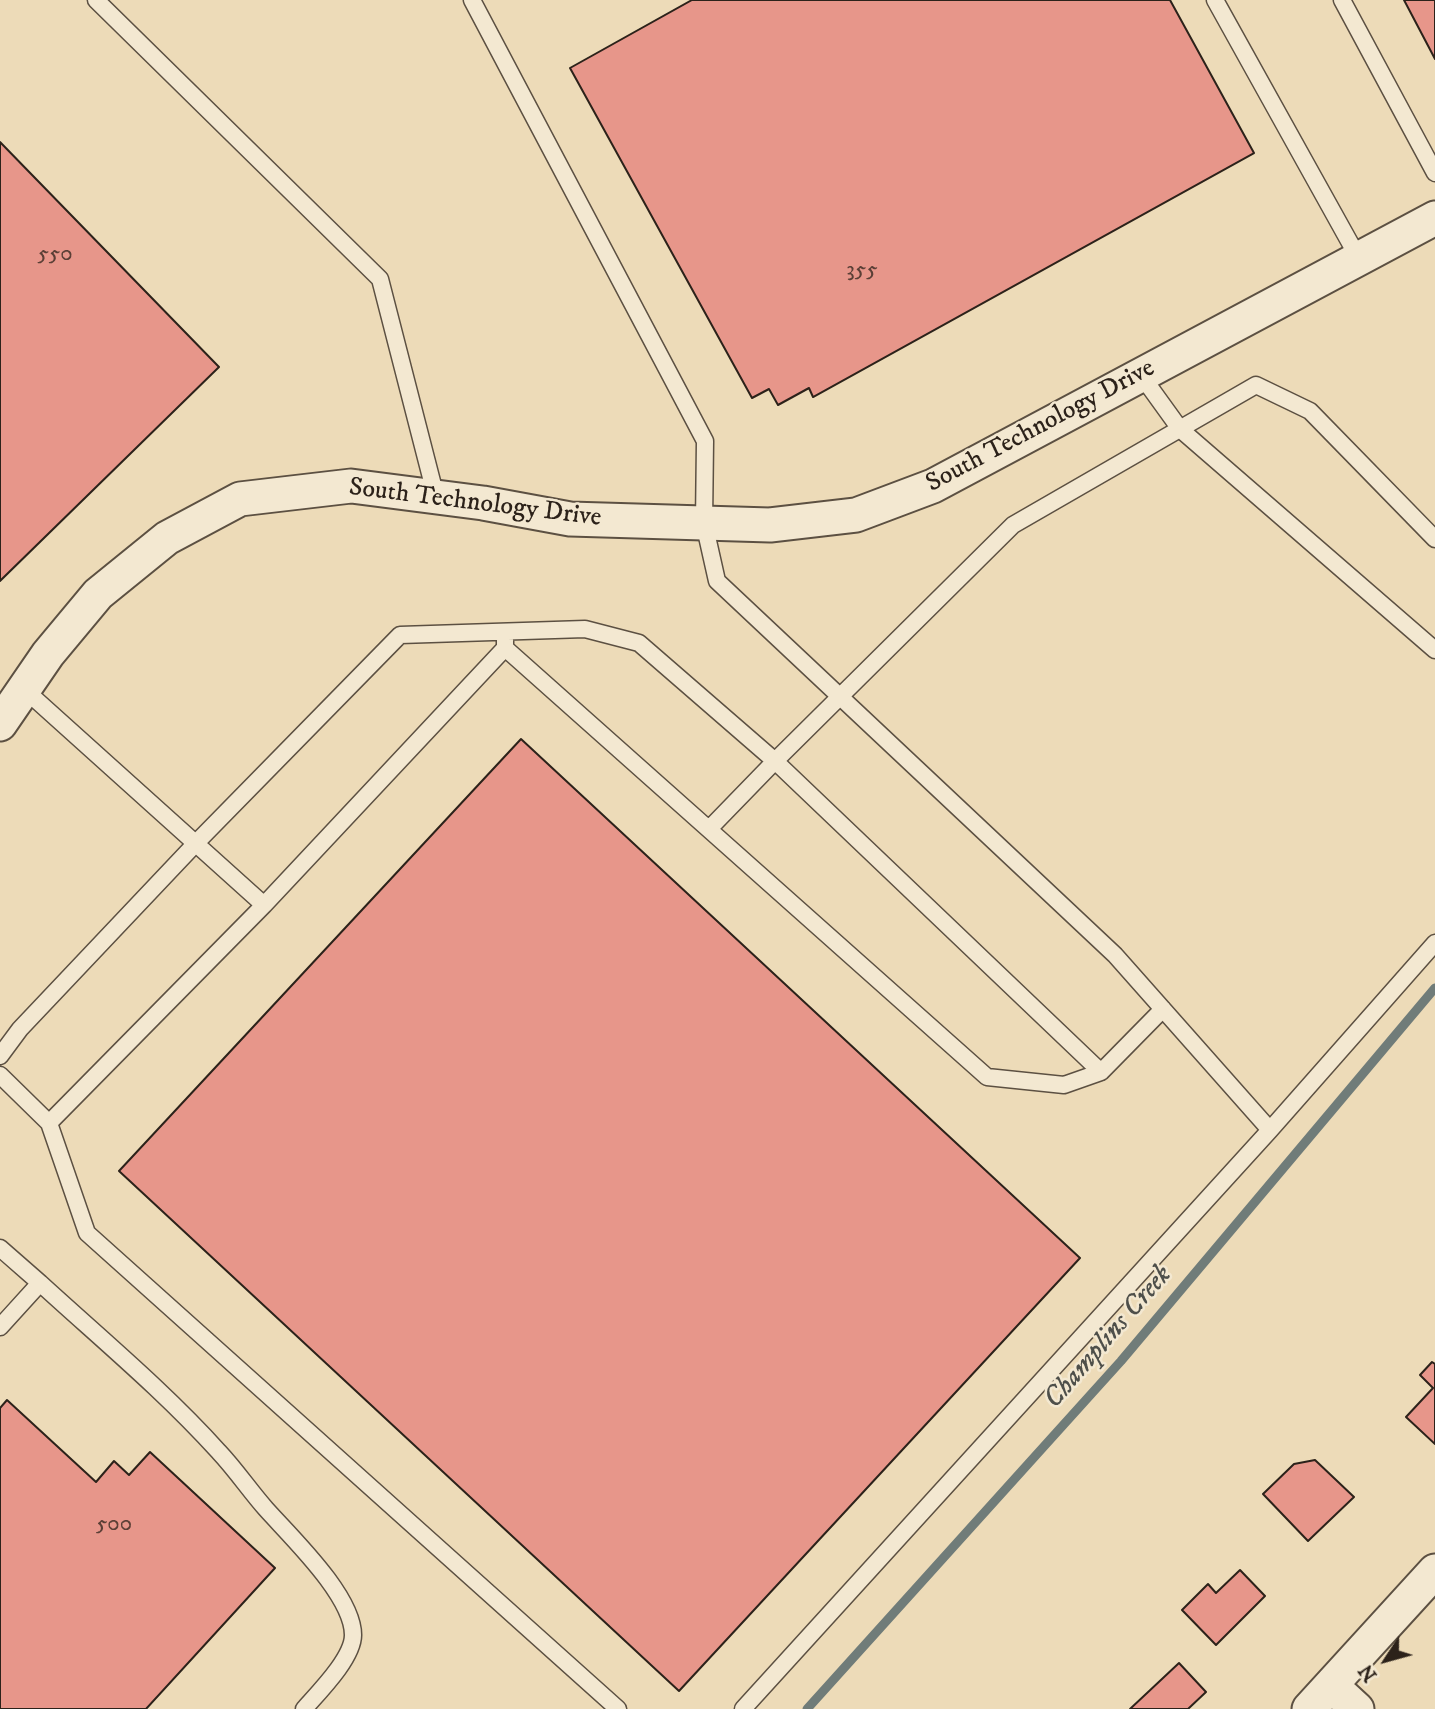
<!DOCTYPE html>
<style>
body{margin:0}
#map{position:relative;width:1435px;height:1709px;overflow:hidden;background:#eddbb8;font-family:"IM FELL DW Pica",serif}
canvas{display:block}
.north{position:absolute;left:1351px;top:1625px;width:70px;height:70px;-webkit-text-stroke:5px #f3e8d1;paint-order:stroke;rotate:234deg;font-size:19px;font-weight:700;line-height:28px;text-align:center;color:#2c221a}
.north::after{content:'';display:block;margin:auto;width:24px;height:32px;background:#2c221a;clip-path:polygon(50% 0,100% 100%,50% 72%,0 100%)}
</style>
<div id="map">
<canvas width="1435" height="1709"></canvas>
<div class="north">N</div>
</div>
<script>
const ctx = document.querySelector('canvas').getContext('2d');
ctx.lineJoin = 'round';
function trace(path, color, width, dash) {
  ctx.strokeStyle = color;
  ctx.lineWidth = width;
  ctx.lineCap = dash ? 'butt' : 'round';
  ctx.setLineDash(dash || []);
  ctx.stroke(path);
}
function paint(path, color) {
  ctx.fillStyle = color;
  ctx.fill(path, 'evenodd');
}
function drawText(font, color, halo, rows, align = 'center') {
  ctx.font = font + ' "IM FELL DW Pica",serif';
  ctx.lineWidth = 5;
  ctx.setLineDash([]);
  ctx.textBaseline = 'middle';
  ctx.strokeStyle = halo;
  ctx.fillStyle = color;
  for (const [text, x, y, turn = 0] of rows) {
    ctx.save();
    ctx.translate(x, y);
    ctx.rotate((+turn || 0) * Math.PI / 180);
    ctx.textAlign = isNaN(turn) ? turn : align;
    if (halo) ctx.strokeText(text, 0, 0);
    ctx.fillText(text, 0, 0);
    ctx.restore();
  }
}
trace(new Path2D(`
 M807,1709L1121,1361L1435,988`), '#707c79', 9);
const building = new Path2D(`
 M692,0H1170L1254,153L813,397L809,388L778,405L769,389L752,398L570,68Z
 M1404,0H1435V59Z
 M0,142L219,367L0,581Z
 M521,739L1080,1258L679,1691L119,1171Z
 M1432,1362L1435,1364V1444L1406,1417L1433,1388L1420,1375Z
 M7,1400L96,1482L114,1461L129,1475L150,1452L275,1568L146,1709H0V1408Z
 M1315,1460L1354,1497L1308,1541L1263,1494L1294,1464Z
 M1240,1570L1265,1596L1216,1645L1182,1610L1208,1584L1216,1593Z
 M1179,1663L1206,1692L1188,1709H1130Z`);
paint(building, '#e7968a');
trace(building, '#2c221a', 2);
const service = new Path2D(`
 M96,0L380,279L436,497
 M472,0L705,441L704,523L717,581L1115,955L1270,1130
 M1215,0L1359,259
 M1342,0L1435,173
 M1141,375L1180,429L1435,650
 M505,648L987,1077L1064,1085L1101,1072
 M24,689L264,905
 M709,829L775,761L1101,1072L1163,1009
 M0,1056L20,1029L197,842L400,635L585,629L639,643L775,761L1013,525L1256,385L1310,411L1435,539
 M0,1075L49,1123L87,1233L618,1709
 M49,1123L264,905L505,648V637
 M0,1248L40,1283L0,1327
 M40,1283C100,1338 164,1391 219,1452C236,1470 250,1491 266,1509C292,1538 353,1596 353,1635C353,1658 319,1692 304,1709
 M743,1709L1270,1130L1435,943`);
const minor = new Path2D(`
 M0,724L48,654L98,594L167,538L240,499L351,486L483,503L570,519L770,525L856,515L933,486L1435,218
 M1331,1685L1357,1709
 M1309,1709L1435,1571`);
trace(service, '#5c5042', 19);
trace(minor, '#5c5042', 37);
trace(service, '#f3e8d1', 16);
trace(minor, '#f3e8d1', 33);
drawText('23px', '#5b3f36', null, [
 ["550",55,255],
 ["355",862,271],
 ["500",114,1525]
]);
drawText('26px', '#2c221a', '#f3e8d1', [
 ["South Technology Drive",1041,427,-28],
 ["South Technology Drive",475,504,7]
]);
drawText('italic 28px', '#4e4f4a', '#f3e8d1', [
 ["Champlins Creek",1109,1338,-49]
]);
</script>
